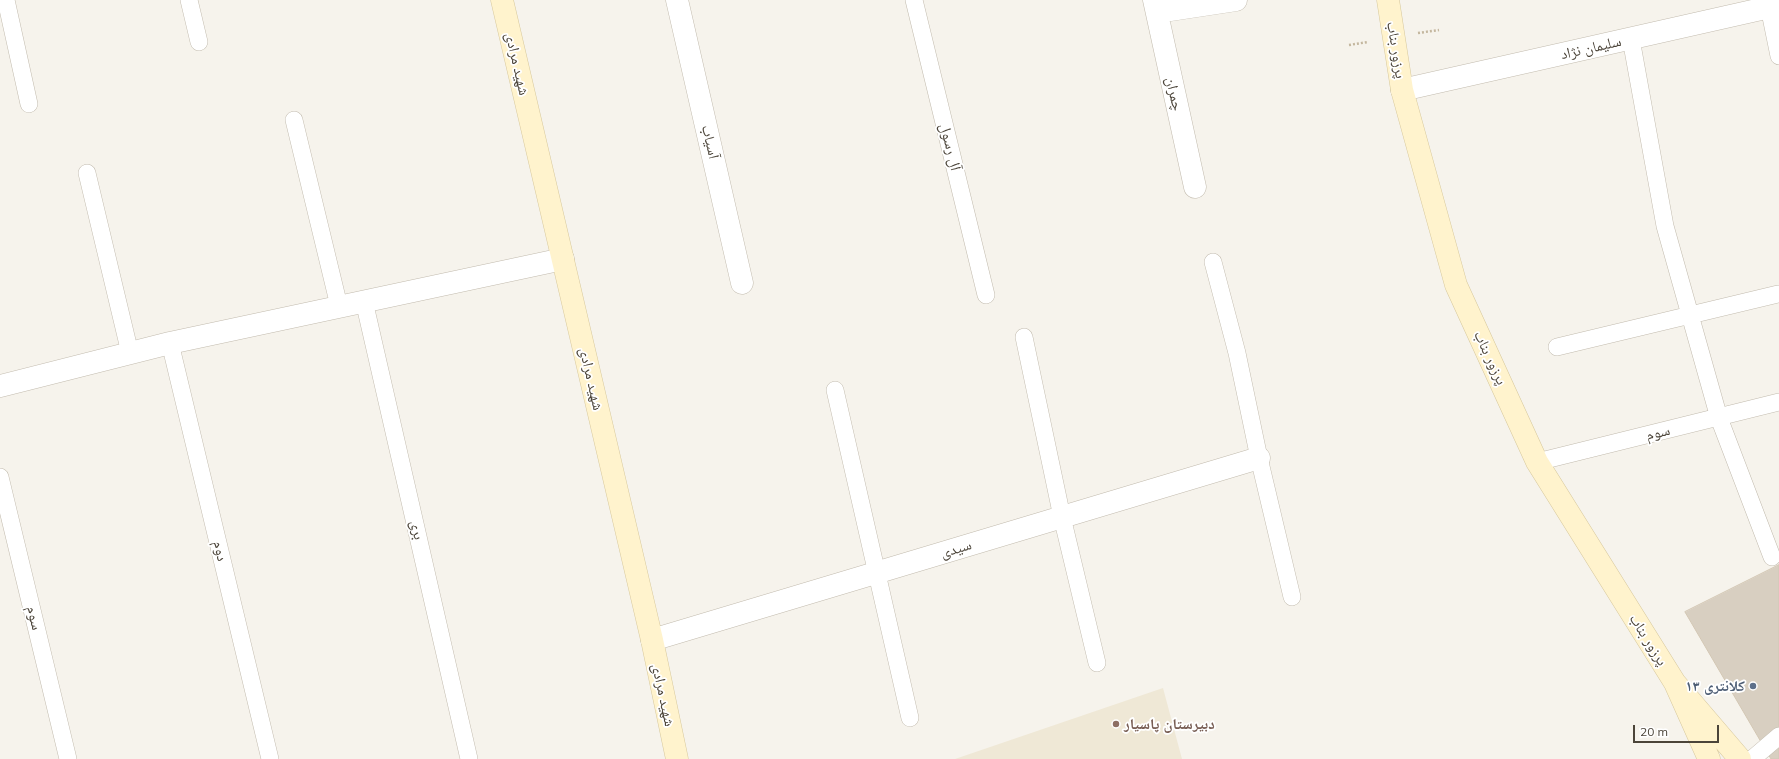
<!DOCTYPE html>
<meta charset="utf-8">
<style>
body{margin:0}
#map{position:relative;width:1779px;height:759px;overflow:hidden;background:#f6f3ec;font-family:Mulish,sans-serif}
canvas{display:block}
.scale{position:absolute;left:1633px;top:725px;width:86px;height:18px;box-sizing:border-box;border:2px solid #4b4439;border-top:0;padding-left:5px;font-size:12px;line-height:14px;white-space:nowrap;color:#4b4439;-webkit-text-stroke:3px #fff;paint-order:stroke}
</style>
<div id="map">
<canvas width="1779" height="759"></canvas>
<div class="scale">20 m</div>
</div>
<script>
const ctx = document.querySelector('canvas').getContext('2d');
ctx.lineJoin = 'round';
function paint(path, color) {
  ctx.fillStyle = color;
  ctx.fill(path, 'evenodd');
}
function trace(path, color, width, dash) {
  ctx.strokeStyle = color;
  ctx.lineWidth = width;
  ctx.lineCap = dash ? 'butt' : 'round';
  ctx.setLineDash(dash || []);
  ctx.stroke(path);
}
function drawText(font, color, halo, rows, align = 'center') {
  ctx.font = font + ' Mulish,"Noto Naskh Arabic",sans-serif';
  ctx.lineWidth = 3.5;
  ctx.setLineDash([]);
  ctx.textBaseline = 'middle';
  ctx.strokeStyle = halo;
  ctx.fillStyle = color;
  for (const [text, x, y, turn = 0] of rows) {
    ctx.save();
    ctx.translate(x, y);
    ctx.rotate((+turn || 0) * Math.PI / 180);
    ctx.textAlign = isNaN(turn) ? turn : align;
    if (halo) ctx.strokeText(text, 0, 0);
    ctx.fillText(text, 0, 0);
    ctx.restore();
  }
}
paint(new Path2D(`
 M1163,688L1182,759H955Z`), '#efe8d6');
const building = new Path2D(`
 M1779,565V759H1771L1685,612Z`);
paint(building, '#d8cfc1');
trace(building, '#d3c7b4', 1);
const lane = new Path2D(`
 M6,0L29,104
 M189,0L199,42
 M914,0L986,295
 M1769,7L1779,56
 M1631,39L1665,226L1719,418L1772,557
 M294,120L339,306
 M87,173L130,353
 M1213,262L1237,353L1259,458L1292,597
 M364,301L469,759
 M1024,337L1062,517L1097,663
 M170,343L270,759
 M1557,347L1778,294
 M835,390L910,718
 M1537,462L1779,402
 M0,477L68,759
 M1752,759L1779,736`);
const street = new Path2D(`
 M677,0L742,283
 M1154,0L1195,187
 M1157,12L1236,0
 M1402,90L1779,5
 M0,386L170,343L563,259
 M652,640L1259,458`);
const secondary = new Path2D(`
 M502,0L652,640L677,759
 M1388,0L1402,90L1456,285L1537,462L1675,683
 M1709,759L1675,683L1740,759`);
trace(lane, '#c2bbae', 18);
trace(street, '#c2bbae', 23);
trace(secondary, '#d6c79b', 23);
trace(new Path2D(`
 M1418,33L1439,30
 M1349,45L1368,42`), '#c4b79f', 2.5, [2, 2]);
trace(lane, '#fff', 17);
trace(street, '#fff', 22);
trace(secondary, '#fff3cd', 22);
for (const [x, y, r, color] of [
 [1753,686,4,"#5c6f8a"],
 [1116,724,4,"#8d6e63"]
]) {
  const dot = new Path2D();
  dot.arc(x, y, r, 0, 2 * Math.PI);
  ctx.fillStyle = color;
  ctx.fill(dot);
  trace(dot, '#fff', 1.5);
}
drawText('15px', '#4b4439', '#fff', [
 ["سلیمان نژاد",1591,48,-13],
 ["پرزور بناب",1396,50,81],
 ["شهید مرادی",517,64,77],
 ["چمران",1174,94,78],
 ["آسیاب",710,142,77],
 ["آل رسول",950,147,76],
 ["پرزور بناب",1490,358,65],
 ["شهید مرادی",591,379,77],
 ["سوم",1658,433,-14],
 ["بری",417,530,77],
 ["سیدی",956,549,-17],
 ["دوم",220,551,76],
 ["سوم",34,618,76],
 ["پرزور بناب",1648,640,58],
 ["شهید مرادی",663,695,78]
]);
drawText('bold 15px', '#4e5e75', '#fff', [
 ["کلانتری ۱۳",1745,686]
], 'right');
drawText('bold 15px', '#785e54', '#fff', [
 ["دبیرستان پاسیار",1124,724]
], 'left');
</script>
